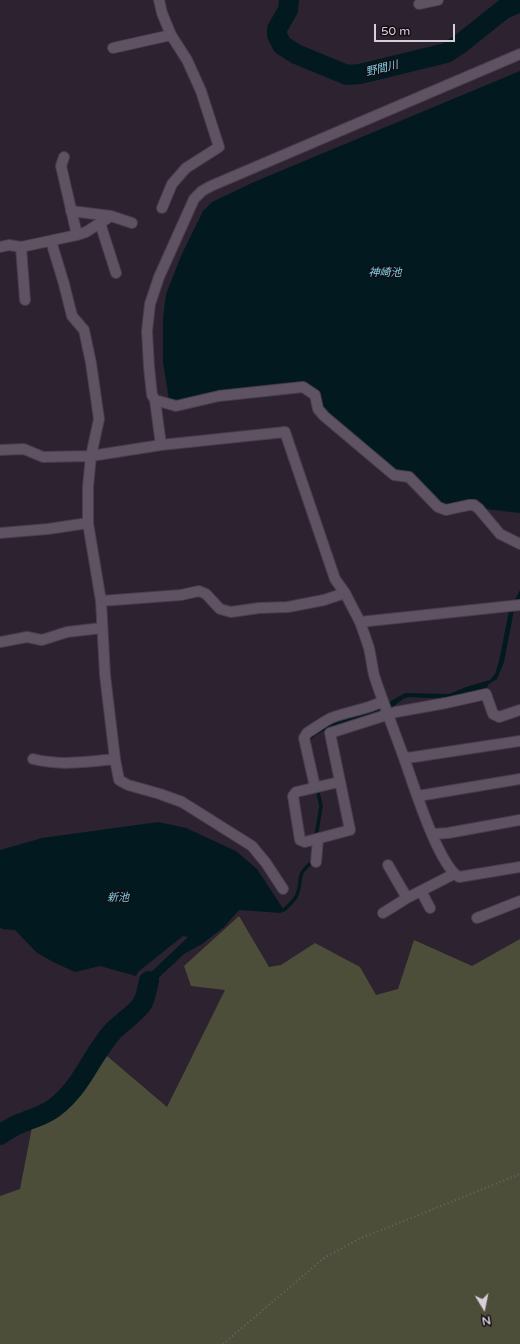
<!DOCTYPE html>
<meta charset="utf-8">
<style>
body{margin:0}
#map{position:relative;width:520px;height:1344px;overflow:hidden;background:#2d2230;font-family:"Varela Round",sans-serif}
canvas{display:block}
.north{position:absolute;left:464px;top:1288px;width:40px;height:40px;-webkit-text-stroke:3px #130d14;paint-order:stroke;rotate:170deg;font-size:11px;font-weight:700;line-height:16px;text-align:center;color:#d7cfd8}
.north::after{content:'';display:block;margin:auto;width:14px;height:18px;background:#d7cfd8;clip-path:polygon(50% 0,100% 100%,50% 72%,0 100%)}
.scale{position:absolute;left:374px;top:24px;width:81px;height:18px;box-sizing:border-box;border:2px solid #d7cfd8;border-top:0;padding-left:5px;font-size:12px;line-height:14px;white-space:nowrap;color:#d7cfd8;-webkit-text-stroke:3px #130d14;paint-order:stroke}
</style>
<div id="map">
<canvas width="520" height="1344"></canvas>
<div class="north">N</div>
<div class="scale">50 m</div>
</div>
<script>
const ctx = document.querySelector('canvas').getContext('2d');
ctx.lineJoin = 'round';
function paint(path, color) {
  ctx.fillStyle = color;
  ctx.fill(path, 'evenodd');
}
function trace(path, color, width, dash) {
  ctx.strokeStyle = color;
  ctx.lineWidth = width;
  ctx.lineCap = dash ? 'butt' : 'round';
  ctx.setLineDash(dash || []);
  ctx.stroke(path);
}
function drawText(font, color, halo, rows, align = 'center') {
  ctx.font = font + ' "Varela Round","Noto Sans JP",sans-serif';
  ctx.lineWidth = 3;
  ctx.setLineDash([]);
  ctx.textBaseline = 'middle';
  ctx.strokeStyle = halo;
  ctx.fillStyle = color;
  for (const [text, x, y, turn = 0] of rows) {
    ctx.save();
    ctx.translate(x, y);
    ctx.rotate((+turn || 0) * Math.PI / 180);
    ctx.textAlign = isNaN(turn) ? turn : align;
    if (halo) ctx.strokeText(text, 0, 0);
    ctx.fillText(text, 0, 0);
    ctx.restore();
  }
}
paint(new Path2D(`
 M239,916L269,967L281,965L315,943L360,967L376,995L398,989L414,940L472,966L520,939V1344H0V1196L20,1189L32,1127L57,1115L107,1056L167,1107L225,990L191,986L184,966Z`), '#4d4e39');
paint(new Path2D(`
 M520,71V513L486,509L478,504L447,507L438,504L396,473L322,409L314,389L183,401L169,400L163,362V318L166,294L181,256L203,211L212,202L254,182Z
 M520,590V602L514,610L504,662L497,679L489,684L486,689L453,699L409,697L403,699L391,708V701L405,693L449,694L466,687L490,680L495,674L499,661L509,611Z
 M158,822L186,828L236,851L257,869L284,910L281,913L239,910L224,927L202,944L184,954L153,983L145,978L188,937L183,936L138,972L136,976L100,966L75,972L53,962L36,952L15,930L2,929L0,927V850L42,838Z`), '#021a1f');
trace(new Path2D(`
 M308,741C315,725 376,713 394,702
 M316,837L321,806L317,788
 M284,910C288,906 295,900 297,895C303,880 295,876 311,863L312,859`), '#021a1f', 3.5);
trace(new Path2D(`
 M289,0L288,10L277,29V35L282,45L296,54L347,75L360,74L446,53L460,44L504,9L520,2
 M0,1135C8,1129 15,1125 24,1122C36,1117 43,1116 54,1108C83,1086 90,1057 113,1031C121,1023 136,1013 142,1004C146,998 147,988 149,981`), '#021a1f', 20);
const street = new Path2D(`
 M419,4L438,0
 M113,48L171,35L162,13L159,0
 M64,157L61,166L77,235
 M162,208L172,184L186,168L219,147L201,91L187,60L171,35
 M71,211L111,216
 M100,223L116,273
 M51,241L64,284L72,316L84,330L91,363L99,419L91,456L88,487V523L101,601L105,675L115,759L119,780L128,785L160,794L182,802L252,846L266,863L283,889
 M0,247L9,245L21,247L77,235L86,232L111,216L132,223
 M21,247L25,300
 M155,400L176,406L219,396L303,387L315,395L318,409L324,416L394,475L409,477L438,507L446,510L469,505H474L479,509L500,534L520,544
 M161,445L155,400L152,395L149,367L147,331L150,304L159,277L194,199L202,191L211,186L520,54
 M0,450L24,449L43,457L91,456L161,445L285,432L335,579L345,593L360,622L520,605
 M0,533L48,529L88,523
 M101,601L181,595L199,591L206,594L220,609L231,612L259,608L288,607L324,600L345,593
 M360,622C363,630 366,639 369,648C371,657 372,666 374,675C383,703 394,730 404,758C413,783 438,865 459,877L520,867
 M0,642L27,637L42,640L67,632L102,628
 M404,758L414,757L520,741
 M33,759C62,766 86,762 115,759
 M339,782L296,792L293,796L300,840L305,842L350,830L330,733L396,712L446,703L486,694L493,714L499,717L520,710
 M315,787L304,738L307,733C315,728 323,722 331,718C348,711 367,710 383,701
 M418,796L520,779
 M433,834L448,833L520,820
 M316,862L318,839
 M388,865L407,898
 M421,891L430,908
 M383,913L407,898L454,874
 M477,918L520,901`);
trace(street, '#473e4a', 12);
trace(new Path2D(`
 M223,1344L324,1258L359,1239L520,1174`), '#6d636f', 2, [1, 3]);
trace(street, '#5f5262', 10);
drawText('italic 11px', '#81d2e5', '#130d14', [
 ["野間川",382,69,-14],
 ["神崎池",385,273],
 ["新池",118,898]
]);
</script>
